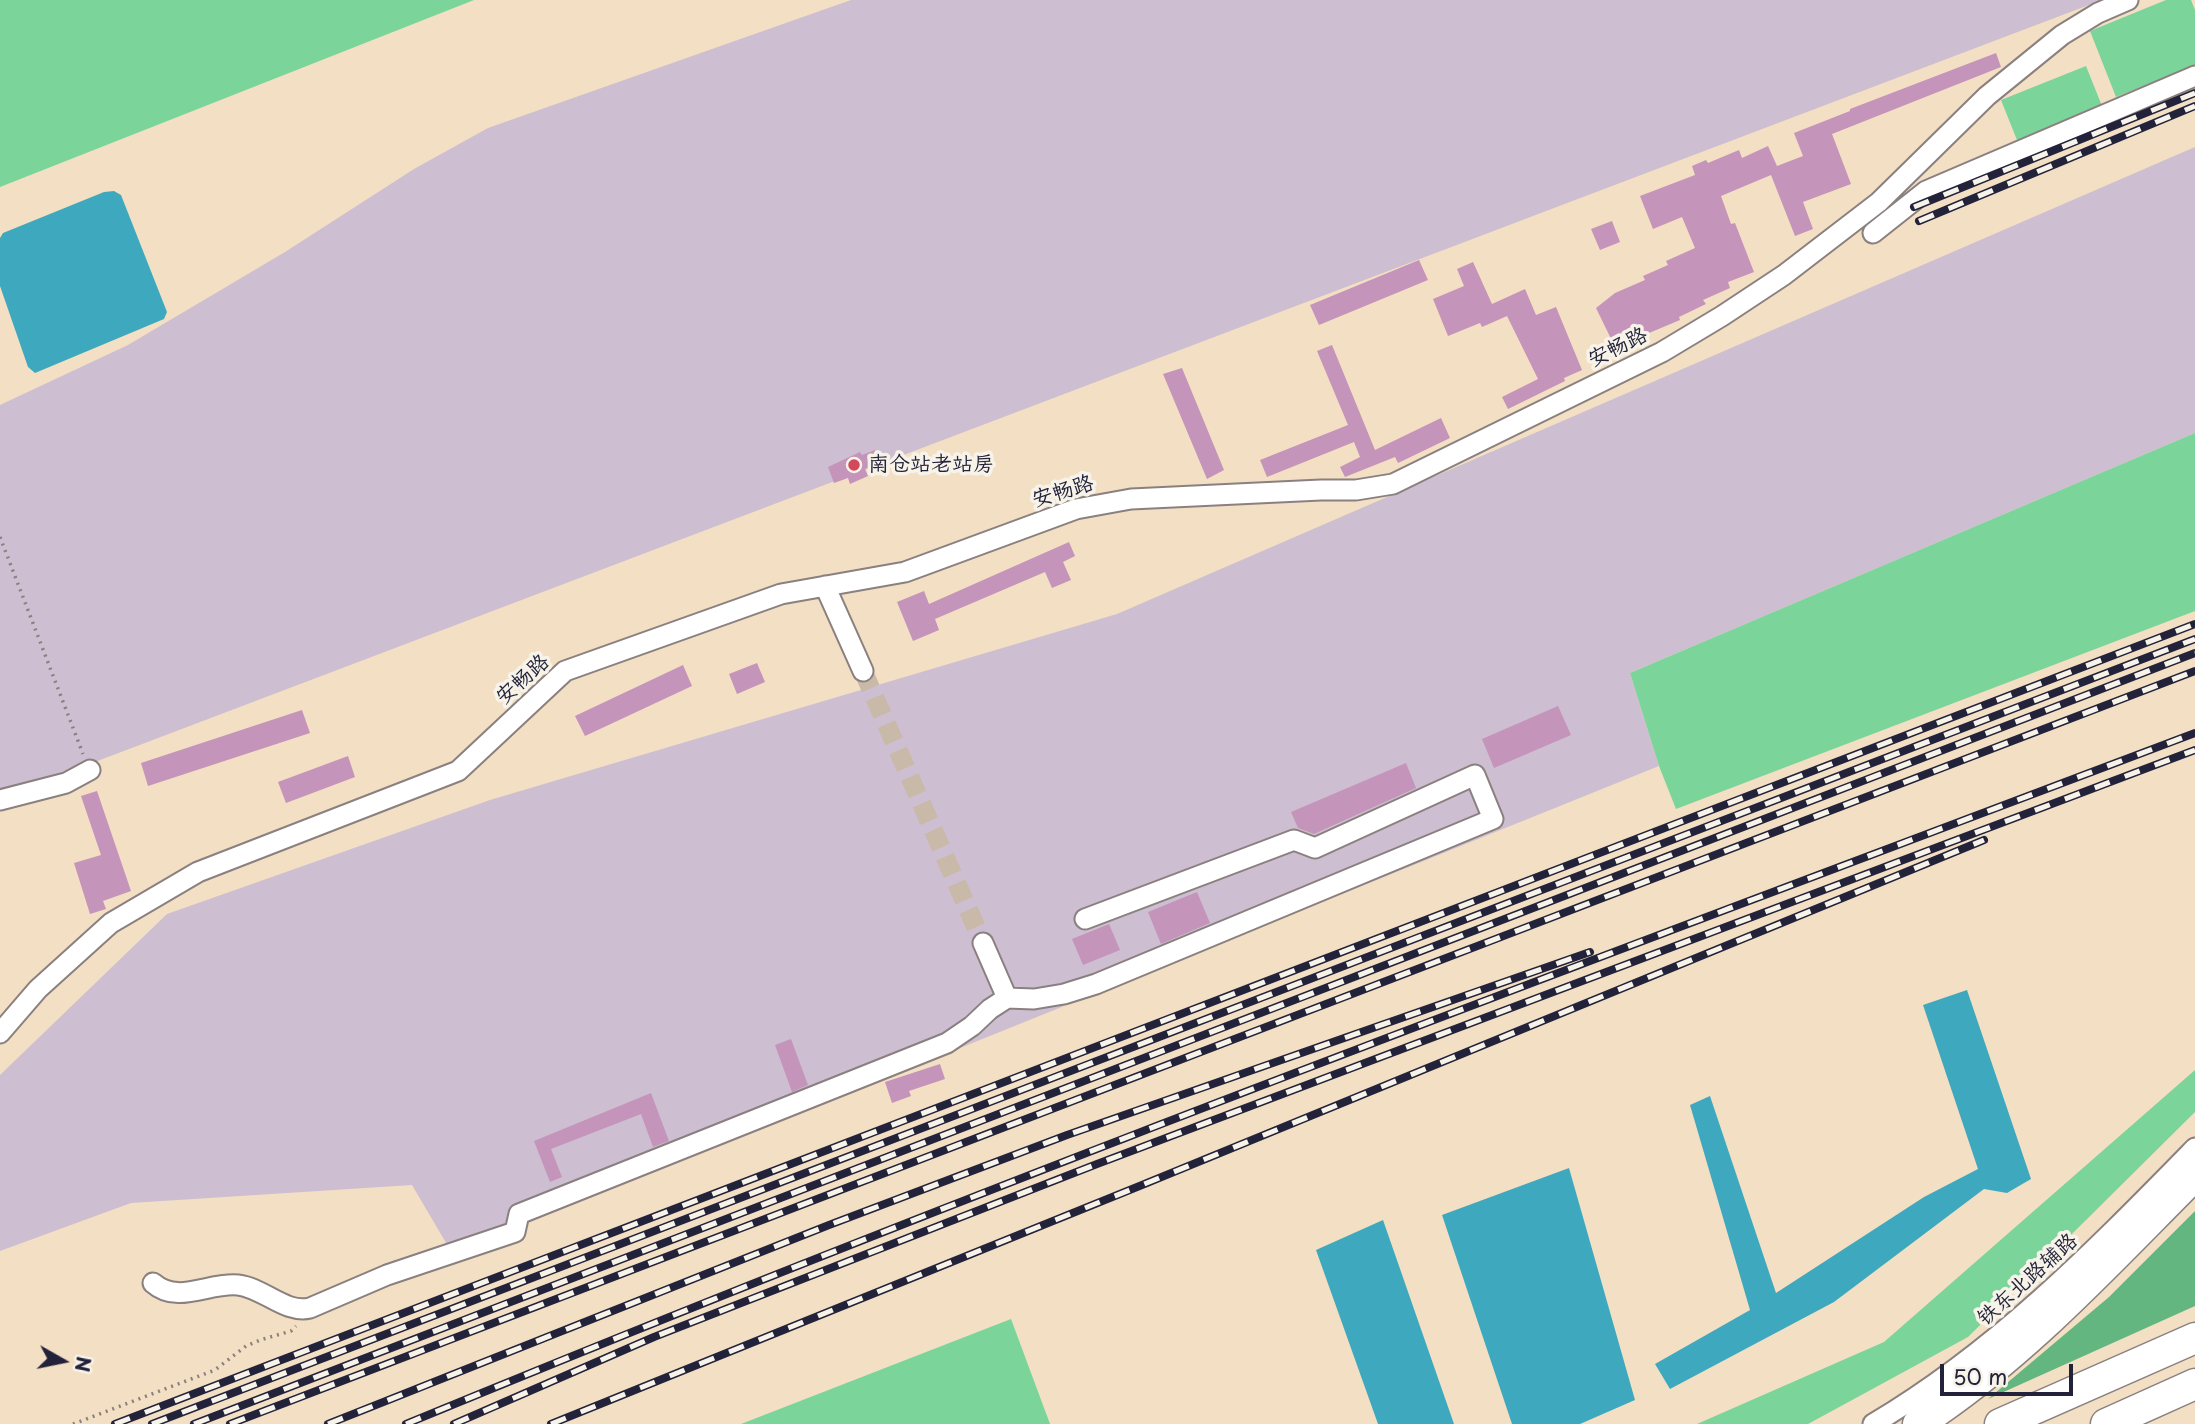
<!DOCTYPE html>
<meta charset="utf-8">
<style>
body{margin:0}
#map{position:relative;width:2195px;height:1424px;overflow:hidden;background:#f3dfc3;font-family:"Playpen Sans",sans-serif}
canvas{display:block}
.north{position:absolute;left:28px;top:1326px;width:70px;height:70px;-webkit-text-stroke:5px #f7f3e8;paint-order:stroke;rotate:99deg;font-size:19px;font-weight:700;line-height:28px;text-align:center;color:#22223b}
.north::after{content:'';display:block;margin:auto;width:24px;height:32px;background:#22223b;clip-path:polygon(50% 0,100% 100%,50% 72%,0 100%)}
.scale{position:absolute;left:1940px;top:1364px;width:133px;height:32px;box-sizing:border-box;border:4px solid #22223b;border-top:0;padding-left:9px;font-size:21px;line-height:24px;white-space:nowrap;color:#22223b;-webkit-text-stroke:5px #f7f3e8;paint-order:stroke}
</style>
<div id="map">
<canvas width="2195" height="1424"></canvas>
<div class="north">N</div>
<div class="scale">50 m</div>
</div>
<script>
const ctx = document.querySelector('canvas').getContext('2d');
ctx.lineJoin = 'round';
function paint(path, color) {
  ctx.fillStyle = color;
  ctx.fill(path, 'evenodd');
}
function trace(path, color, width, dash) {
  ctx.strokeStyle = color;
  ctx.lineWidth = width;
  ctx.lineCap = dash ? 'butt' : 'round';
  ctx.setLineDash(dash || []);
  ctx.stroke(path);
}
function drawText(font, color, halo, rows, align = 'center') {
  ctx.font = font + ' "Playpen Sans","LXGW WenKai TC",sans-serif';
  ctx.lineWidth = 7;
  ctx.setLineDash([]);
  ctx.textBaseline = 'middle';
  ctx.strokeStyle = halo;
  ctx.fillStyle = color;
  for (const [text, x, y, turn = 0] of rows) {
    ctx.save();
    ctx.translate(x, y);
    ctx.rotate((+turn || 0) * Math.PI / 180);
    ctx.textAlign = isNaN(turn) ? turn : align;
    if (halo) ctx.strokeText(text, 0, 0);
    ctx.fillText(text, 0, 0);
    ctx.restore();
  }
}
paint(new Path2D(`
 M851,0H2102L0,798V405L128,345L285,252L414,169L488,128Z
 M2195,147V433L1630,673L1659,766L452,1253L412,1185L131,1203L0,1251V1075L167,914L490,800L1117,614Z`), '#cebed1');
paint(new Path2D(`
 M0,0H474L0,187Z
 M2166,0H2191L2195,10V65L2116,97L2090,31Z
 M2086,66L2102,106L2017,140L2001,100Z
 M2195,433V611L1676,809L1659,766L1630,673Z
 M2195,1070V1112L1968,1337L1808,1424H1697L1884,1342Z
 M1011,1319L1050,1424H741Z`), '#7bd499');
paint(new Path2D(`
 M2195,1211V1306L1988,1399L2109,1297Z`), '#64b681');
paint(new Path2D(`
 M114,191L121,195L167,312L164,319L35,373L28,367L0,286V238L3,233L104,192Z
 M1967,990L2031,1179L2007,1193L1984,1189L1834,1302L1670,1389L1655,1364L1750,1310L1690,1105L1710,1096L1776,1293L1924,1197L1978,1169L1923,1005Z
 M1569,1168L1635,1400L1580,1424H1512L1442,1215Z
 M1383,1220L1454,1424H1378L1316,1250Z`), '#3ea9be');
paint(new Path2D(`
 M1996,53L2001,67L1832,134L1851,184L1803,202L1813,229L1795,236L1771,175L1721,196L1731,224L1735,223L1754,272L1728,282L1730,288L1703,300L1706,304L1679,317L1680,320L1630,341L1632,343L1617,351L1596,308L1615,293L1645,280L1643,276L1668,265L1666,261L1695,248L1682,217L1653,229L1640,196L1695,175L1692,166L1706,160L1708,163L1739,150L1742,158L1768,146L1777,166L1803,156L1794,133L1850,111V109Z
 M1612,221L1620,242L1600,250L1591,229Z
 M1419,260L1428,280L1319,325L1310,305Z
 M1473,262L1492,304L1525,289L1536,315L1556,307L1582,370L1564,378L1565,381L1508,409L1502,397L1538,379L1507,316L1482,327L1480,323L1448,336L1433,299L1464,286L1457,269Z
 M1332,345L1375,450L1441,418L1450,438L1398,463L1395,457L1345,477L1340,467L1360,457L1354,442L1267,477L1260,460L1348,425L1317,351Z
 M1182,368L1224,470L1207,479L1163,374Z
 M875,450L880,462L865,469L868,476L850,484L848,478L834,483L828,467L860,452L862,455Z
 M1069,542L1075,556L1063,562L1071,580L1052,588L1045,572L935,619L939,630L913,641L897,602L924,591L929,604Z
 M757,663L765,682L737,694L729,674Z
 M683,665L692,686L585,736L575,716Z
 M1558,706L1571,735L1494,768L1482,739Z
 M302,710L310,733L148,786L141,763Z
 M348,756L355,777L286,803L278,782Z
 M1406,763L1416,788L1314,834L1298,828L1291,812Z
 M97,791L131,891L103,901L106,909L90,914L74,863L101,855L81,796Z
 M1197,892L1210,923L1161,944L1148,912Z
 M1109,924L1120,950L1083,965L1072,939Z
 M791,1039L808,1085L792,1092L775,1045Z
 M940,1064L945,1079L909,1091L911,1096L892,1103L885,1082Z
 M651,1093L669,1141L653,1147L641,1114L551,1149L562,1177L550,1182L534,1141Z`), '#c494ba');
trace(new Path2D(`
 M863,671L983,943`), '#c9b9a8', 19, [19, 10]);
const minor = new Path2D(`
 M1873,233L1926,191L2195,76
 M825,586L863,671
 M0,800L66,783L90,770
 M983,943L1007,998
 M0,1033L38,989L111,923L198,872L458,771L565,671L781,594L905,572L1076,509L1131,499L1321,490H1356L1393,484L1662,352L1722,316L1784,275L1879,202L1987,96L2062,35L2098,13L2128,0
 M153,1283C178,1305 209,1282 238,1285C264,1288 285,1314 310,1308L387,1275L515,1232L519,1214L947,1043L972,1026L990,1009L1007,998L1034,999L1064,994L1096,984L1493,819L1475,775L1315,848L1294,840L1085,919
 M1873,1424C1998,1350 2094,1251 2195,1148`);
const highway = new Path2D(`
 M1918,1424C2023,1356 2107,1263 2195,1175
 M2000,1424L2195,1338
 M2106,1424L2195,1384`);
trace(minor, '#8a807f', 23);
trace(highway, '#8a807f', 33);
trace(new Path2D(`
 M0,537L83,754
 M73,1424L215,1370L246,1346L260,1340L291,1331L296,1326`), '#8a807f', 3.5, [2, 5]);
trace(minor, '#fff', 19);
trace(highway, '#fff', 30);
const rail = new Path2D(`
 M1914,207L2195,93
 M1919,221L2195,106
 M115,1424L2195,624
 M152,1424L2195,639
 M194,1424L2195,653
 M230,1424L2195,671
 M328,1424L829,1225L1067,1135L1590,952
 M406,1424C997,1180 1597,959 2195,733
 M454,1424L654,1337L1097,1164L2195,750
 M551,1424L1142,1185L1984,840`);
trace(rail, '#22223b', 8);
trace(rail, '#f7f3e8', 5, [16]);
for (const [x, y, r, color] of [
 [854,465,7,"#d1495b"]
]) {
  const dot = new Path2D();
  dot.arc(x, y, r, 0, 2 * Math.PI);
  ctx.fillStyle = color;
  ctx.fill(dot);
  trace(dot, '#f7f3e8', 2.5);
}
drawText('21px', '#22223b', '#f7f3e8', [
 ["安畅路",1618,348,-26],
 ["安畅路",1063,492,-17],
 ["安畅路",523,680,-42],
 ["铁东北路辅路",2028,1280,-42]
]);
drawText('21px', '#22223b', '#f7f3e8', [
 ["南仓站老站房",868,465]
], 'left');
</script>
